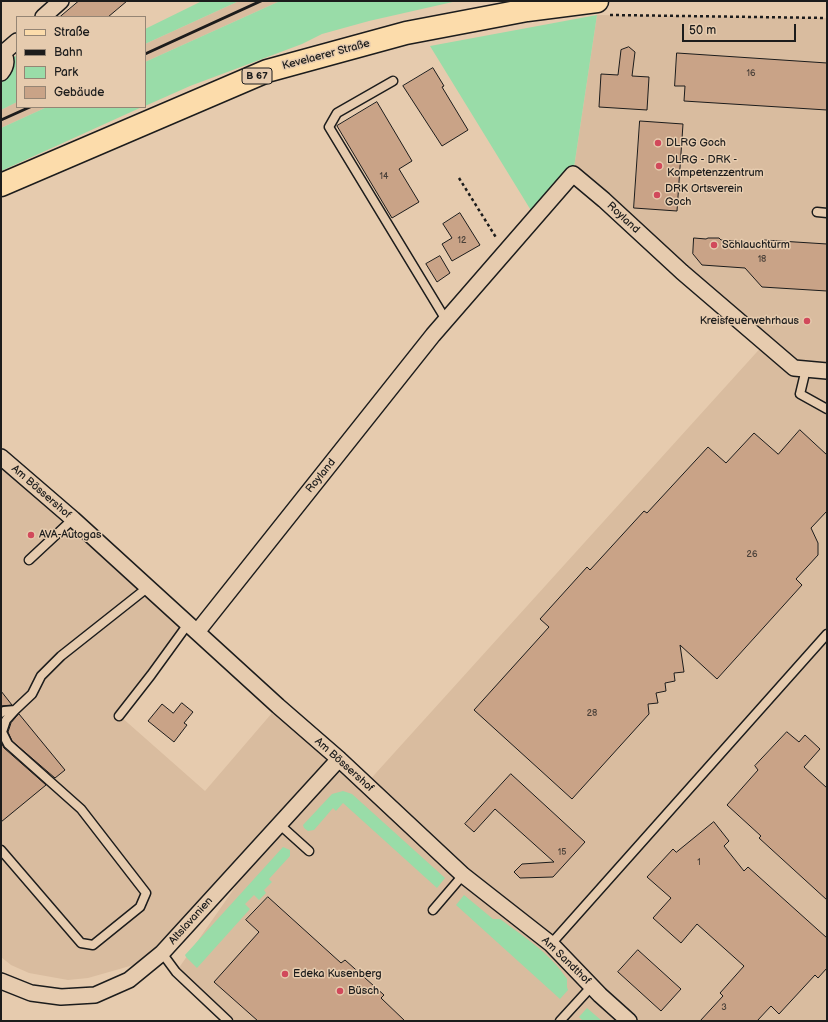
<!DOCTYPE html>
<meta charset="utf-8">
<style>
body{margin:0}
#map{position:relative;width:828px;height:1022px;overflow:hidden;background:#e6cbae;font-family:"Balsamiq Sans",sans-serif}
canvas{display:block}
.frame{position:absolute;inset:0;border:2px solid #1c1c1c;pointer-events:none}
.legend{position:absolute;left:16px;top:16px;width:130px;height:92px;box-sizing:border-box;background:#e6cbae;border:1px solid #958574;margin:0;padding:5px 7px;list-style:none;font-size:12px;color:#1c1c1c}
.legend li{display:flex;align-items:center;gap:8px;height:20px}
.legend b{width:20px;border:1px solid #958574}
.scale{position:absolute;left:682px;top:24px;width:114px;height:18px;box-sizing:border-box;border:2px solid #1c1c1c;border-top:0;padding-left:5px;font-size:12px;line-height:14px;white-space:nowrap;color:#1c1c1c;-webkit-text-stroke:3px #e6cbae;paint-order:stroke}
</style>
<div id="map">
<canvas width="828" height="1022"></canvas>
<div class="frame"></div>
<ul class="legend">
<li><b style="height:5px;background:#fcdcab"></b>Straße</li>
<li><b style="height:5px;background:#1c1c1c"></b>Bahn</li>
<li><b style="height:11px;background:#99dca8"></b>Park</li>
<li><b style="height:11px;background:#c9a387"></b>Gebäude</li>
</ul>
<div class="scale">50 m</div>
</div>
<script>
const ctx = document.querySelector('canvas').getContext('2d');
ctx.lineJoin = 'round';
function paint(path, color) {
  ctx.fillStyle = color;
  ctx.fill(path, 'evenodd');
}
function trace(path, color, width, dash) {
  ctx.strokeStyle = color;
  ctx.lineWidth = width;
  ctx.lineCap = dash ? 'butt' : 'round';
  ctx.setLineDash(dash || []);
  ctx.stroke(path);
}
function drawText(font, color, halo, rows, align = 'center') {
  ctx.font = font + ' "Balsamiq Sans",sans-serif';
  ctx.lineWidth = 3;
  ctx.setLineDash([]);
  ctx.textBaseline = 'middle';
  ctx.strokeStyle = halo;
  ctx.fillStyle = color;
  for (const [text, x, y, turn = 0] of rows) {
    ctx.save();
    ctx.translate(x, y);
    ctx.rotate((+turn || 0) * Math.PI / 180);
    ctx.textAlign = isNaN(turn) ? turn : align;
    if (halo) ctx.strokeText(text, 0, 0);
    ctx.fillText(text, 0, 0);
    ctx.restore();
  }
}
paint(new Path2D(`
 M239,1H280L145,62V44Z
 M597,15L827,18V1021H228L176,972L277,827L144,962L88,978L68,980L29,973L11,965L1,957V457L188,624L120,716L205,791L278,706L366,784L765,343L573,174Z
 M17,102V107H47L1,128V110Z`), '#d9bc9f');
paint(new Path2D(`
 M202,1H239L145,44V29Z
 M280,1H457L369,21L322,34L302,44L190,86L145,106V62Z
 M597,15L573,174L535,217L430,46Z
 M17,55V102L1,110V83C9,75 11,70 11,59Z
 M47,107H142L1,171V128Z
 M343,791L352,794L445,878L437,888L343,803L336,811L333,808L314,830L308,831L304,828L303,825L332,794Z
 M283,847L290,850V856L269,879L272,882L264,890L266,893L259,900L254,895L245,904L250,909L197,968L186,957L185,955Z
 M464,895L493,919H500C524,937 550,953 567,979V987L568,990L560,999L456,905Z
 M587,1008L602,1021H583L579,1017Z`), '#99dca8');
const building = new Path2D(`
 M79,1H127L108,17H60Z
 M629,47L635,52L632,76L649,77L647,110L599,107L601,74L618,75L621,50Z
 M677,53L827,63V110L684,101L685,86H675Z
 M433,68L444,86L442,87L468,130L442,146L403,86Z
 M377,102L412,161L399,169L419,202L392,218L337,126Z
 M640,121L683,124L677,211L634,208Z
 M460,213L480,245L452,261L442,244L452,238L443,224Z
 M694,238L706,239L708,238H719L721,240L764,243V240L827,244V291L762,287L745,268L702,265L693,254Z
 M440,256L450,273L437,282L426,264Z
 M800,430L827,455V511L811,528L818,543V555L796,579L802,585L717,679L680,645L684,672L674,673L675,681L665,683L666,691L656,693L658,703L648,704L649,714L572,799L474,710L549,627L540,619L587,567L590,570L644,511L647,513L708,447L726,463L754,433L778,454Z
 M1,691L12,705L1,706Z
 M182,703L193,712L184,723L187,725L174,742L148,721L162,704L173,713Z
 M19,714L65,770L55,778L12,741L8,732L11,723Z
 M787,732L799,742L805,735L820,749L804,767L827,788V900L759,838L761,836L727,805L758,770L755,766Z
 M1,742L4,748L46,785L1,822Z
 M511,774L585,842L553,877L520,878L514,872L522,864L554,862L495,809L474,832L465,824Z
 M714,822L729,841L724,846L744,871L748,867L827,938V968L818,978L815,975L779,1014L771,1006L757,1021H700L723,996L720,993L744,966L697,924L681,943L653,918L671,898L647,877L673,849L676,852Z
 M268,897L341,963L345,960L384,995L381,998L405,1021H258L214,982L259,932L246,920Z
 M638,950L681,989L661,1011L618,972Z`);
paint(building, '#c9a387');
trace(building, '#1c1c1c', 1);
const service = new Path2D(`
 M393,81L337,113L329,127L446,320
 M817,212L827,213
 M806,369L800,394L827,409
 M29,560L73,519
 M1,713L4,711L15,710
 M119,716L151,675L188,624
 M279,824L309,851
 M1,850L81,943L93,945L140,907L146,893L81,809L8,744L2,732L6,720L15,710L32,694L41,676L61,656L147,588
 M433,910L463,875
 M551,944L827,634
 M162,953L176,972L228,1021
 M560,1021L592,986`);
const minor = new Path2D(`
 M43,17L61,1
 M1,51C8,58 7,66 1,73
 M3,53L17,41
 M1,457L73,519L278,706L339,759L463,875L551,944L600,995L629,1021
 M197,632L433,335L573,174L604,200L682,272L794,368L827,371
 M1,981L31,993L61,997L95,995L129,980L162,953L339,759`);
const primary = new Path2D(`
 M1,185L267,71L406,33L527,10L597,1`);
trace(service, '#1c1c1c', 11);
trace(minor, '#1c1c1c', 18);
trace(primary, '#1c1c1c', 25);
trace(new Path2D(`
 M610,15L827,18
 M459,178L497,239`), '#1c1c1c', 2.5, [3, 3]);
trace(service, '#e6cbae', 8);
trace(minor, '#e6cbae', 15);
trace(primary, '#fcdcab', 22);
trace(new Path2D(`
 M145,54L261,1
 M1,120L30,107`), '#1c1c1c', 3);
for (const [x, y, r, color] of [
 [658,143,4,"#d1495b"],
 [659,166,4,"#d1495b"],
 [657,195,4,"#d1495b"],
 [714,245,4,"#d1495b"],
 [807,321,4,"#d1495b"],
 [31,535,4,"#d1495b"],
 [285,974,4,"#d1495b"],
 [340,991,4,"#d1495b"]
]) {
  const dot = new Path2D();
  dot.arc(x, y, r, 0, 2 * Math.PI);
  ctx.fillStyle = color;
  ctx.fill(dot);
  trace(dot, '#e6cbae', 1.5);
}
drawText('9px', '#473e37', null, [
 ["16",751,74],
 ["14",384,177],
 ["12",462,241],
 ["18",762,260],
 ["26",752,555],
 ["28",592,714],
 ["15",562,853],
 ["1",699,863],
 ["3",724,1008]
]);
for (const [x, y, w] of [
 [257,76,30]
]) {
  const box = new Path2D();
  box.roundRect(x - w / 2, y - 8, w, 16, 3);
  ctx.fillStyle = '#e6cbae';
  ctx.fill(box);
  trace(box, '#1c1c1c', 1);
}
drawText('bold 10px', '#1c1c1c', null, [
 ["B 67",257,76]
]);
drawText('11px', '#1c1c1c', '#e6cbae', [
 ["Kevelaerer Straße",326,55,-15],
 ["Royland",623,218,43],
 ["Royland",321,476,-51],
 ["Am Bössershof",41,492,41],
 ["Am Bössershof",344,765,42],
 ["Altslavanien",191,921,-48],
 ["Am Sandthof",566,961,44]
]);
drawText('11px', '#1c1c1c', '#e6cbae', [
 ["DLRG Goch",666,143],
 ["DLRG - DRK -",667,160],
 ["Kompetenzzentrum",667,173],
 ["DRK Ortsverein",665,189],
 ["Goch",665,202],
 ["Schlauchturm",722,245],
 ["Kreisfeuerwehrhaus",799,321,"right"],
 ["AVA-Autogas",39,535],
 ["Edeka Kusenberg",293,974],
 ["Büsch",348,991]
], 'left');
</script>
